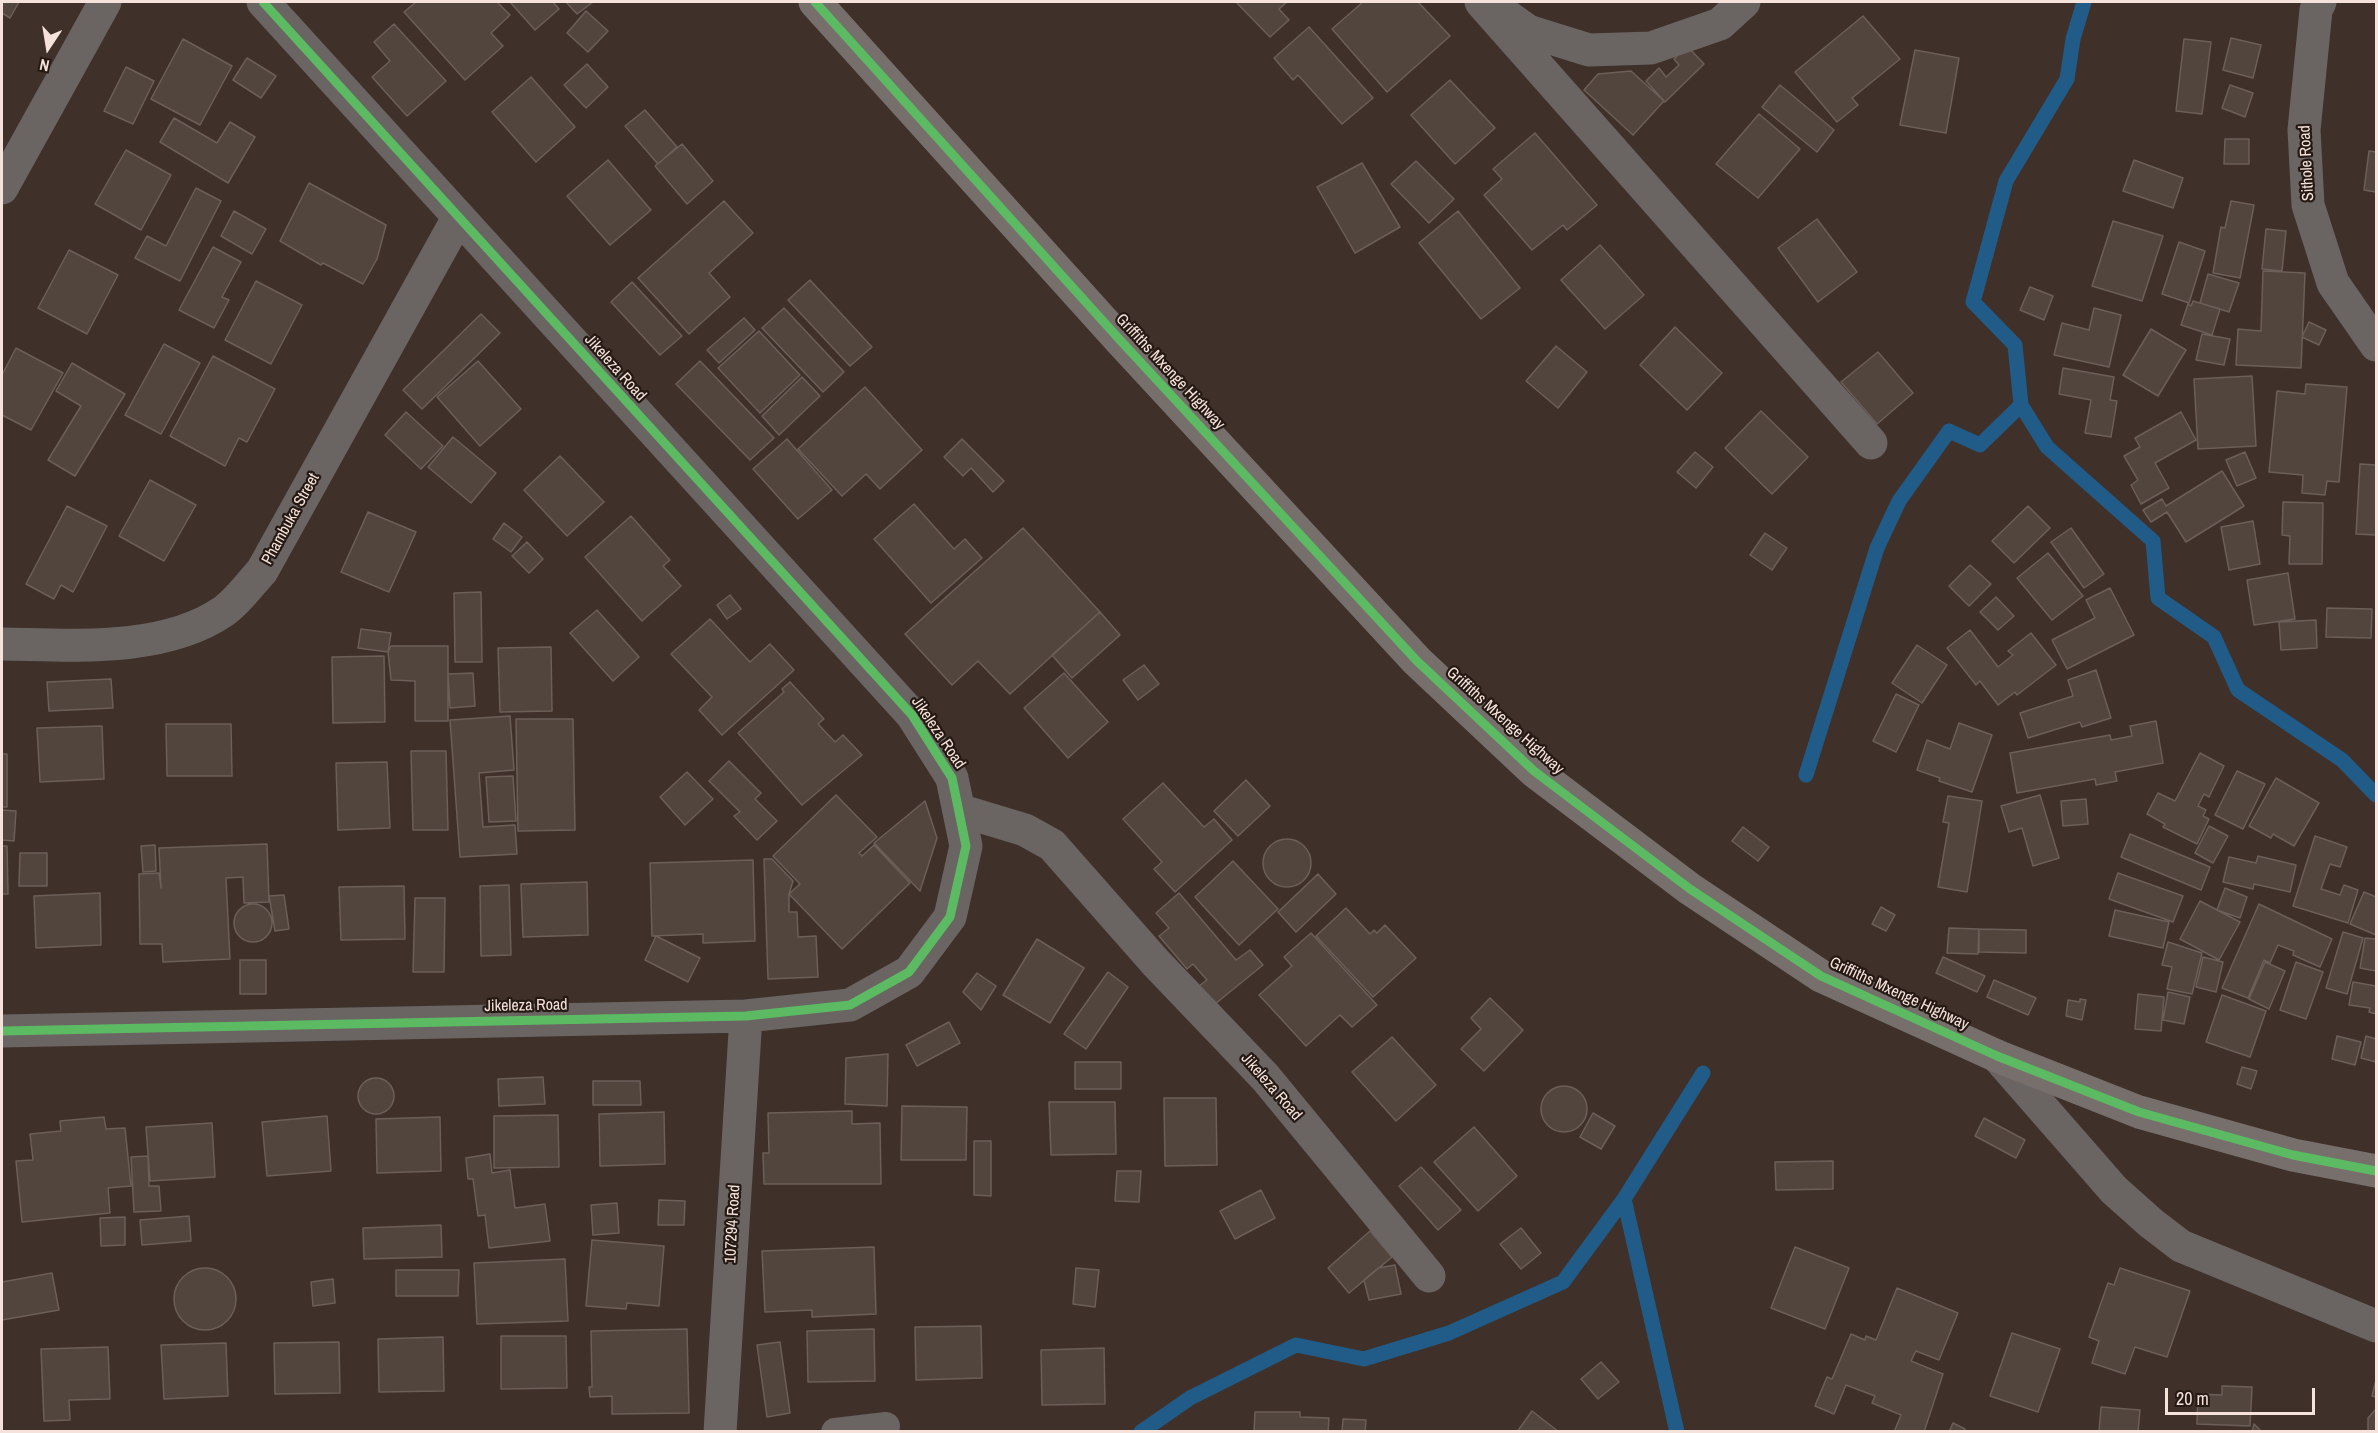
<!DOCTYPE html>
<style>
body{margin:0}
#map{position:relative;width:2378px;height:1433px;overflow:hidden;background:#3f302a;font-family:"Archivo Narrow",sans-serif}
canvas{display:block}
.frame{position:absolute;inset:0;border:3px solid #f5e2db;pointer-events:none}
.north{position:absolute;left:18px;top:18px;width:60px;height:60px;-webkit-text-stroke:4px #251913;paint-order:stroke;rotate:192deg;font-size:16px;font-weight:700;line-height:24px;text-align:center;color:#f5e2db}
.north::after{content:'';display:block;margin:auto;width:21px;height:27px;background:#f5e2db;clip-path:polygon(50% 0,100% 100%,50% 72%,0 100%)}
.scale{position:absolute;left:2165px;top:1388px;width:150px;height:27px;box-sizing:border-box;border:3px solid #f5e2db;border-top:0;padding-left:8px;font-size:18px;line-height:21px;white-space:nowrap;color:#f5e2db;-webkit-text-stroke:4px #251913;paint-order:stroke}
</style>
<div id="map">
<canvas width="2378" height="1433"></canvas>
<div class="frame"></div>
<div class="north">N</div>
<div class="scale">20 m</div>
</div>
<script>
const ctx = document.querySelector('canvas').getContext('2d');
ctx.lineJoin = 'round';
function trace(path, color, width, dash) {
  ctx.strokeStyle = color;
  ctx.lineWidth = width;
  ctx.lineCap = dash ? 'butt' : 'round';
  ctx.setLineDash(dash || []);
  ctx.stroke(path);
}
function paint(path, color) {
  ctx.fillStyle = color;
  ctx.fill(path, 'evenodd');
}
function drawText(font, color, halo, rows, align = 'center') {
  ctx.font = font + ' "Archivo Narrow",sans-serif';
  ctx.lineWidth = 4.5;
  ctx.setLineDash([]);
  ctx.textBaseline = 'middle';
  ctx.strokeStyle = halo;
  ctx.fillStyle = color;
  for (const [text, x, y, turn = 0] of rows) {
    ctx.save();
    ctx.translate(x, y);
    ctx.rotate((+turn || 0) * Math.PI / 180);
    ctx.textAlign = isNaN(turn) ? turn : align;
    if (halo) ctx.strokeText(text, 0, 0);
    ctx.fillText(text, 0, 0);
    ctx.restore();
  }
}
trace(new Path2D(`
 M2021,405L2047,447L2153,541L2158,598L2214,637L2238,690L2342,760L2376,795
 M1806,775L1877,548L1899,501L1949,431L1980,445L2021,405L2015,345L1973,302L2006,181L2067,79L2073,39L2084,2
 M1624,1199L1677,1432
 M1141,1432L1190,1398L1296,1345L1364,1359L1449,1333L1563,1282L1624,1199L1703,1073`), '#215c89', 15);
const building = new Path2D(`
 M2,2H19L10,18L2,13Z
 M416,2H497L510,15L491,33L503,46L465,80L404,12Z
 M510,2H553L559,9L535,30Z
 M566,2H593L577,14Z
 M1236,2H1287L1279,9L1289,20L1270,37Z
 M1363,2H1418L1450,36L1387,92L1332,29Z
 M586,11L608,31L588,52L567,33Z
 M1863,16L1900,59L1852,98L1858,105L1837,122L1795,72Z
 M394,24L446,81L407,116L372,77L390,61L374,42Z
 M1309,27L1373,98L1342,124L1298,75L1293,80L1274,58Z
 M2231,38L2261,45L2253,78L2223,70Z
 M183,39L232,66L200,125L151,99Z
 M2184,39L2211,42L2202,114L2176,111Z
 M1687,46L1704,64L1665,102L1646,81L1659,68L1666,77L1679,65L1674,59Z
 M1915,50L1959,58L1946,133L1900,125Z
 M247,58L276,76L261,98L233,80Z
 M587,64L608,87L586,108L564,85Z
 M126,67L154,81L133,124L104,111Z
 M1631,71L1664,101L1633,135L1584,90L1598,74Z
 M531,77L575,127L536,162L492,112Z
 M1450,80L1495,128L1455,164L1411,115Z
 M1780,85L1834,130L1817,152L1762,107Z
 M2230,85L2253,93L2245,117L2222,108Z
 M645,110L677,147L658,164L625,126Z
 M1759,114L1800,149L1758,198L1716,164Z
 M174,118L217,143L230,122L255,137L228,183L160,142Z
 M1535,133L1597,205L1567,230L1563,225L1532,250L1484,195L1502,179L1493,169Z
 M2225,139H2249V164H2224Z
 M682,144L713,181L687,204L655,166Z
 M126,150L171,175L141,230L95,204Z
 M2369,151L2376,152V192L2364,190Z
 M608,160L651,210L610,245L567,196Z
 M2134,160L2183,178L2173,208L2123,191Z
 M1416,161L1454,199L1429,223L1391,184Z
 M1362,163L1400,227L1355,253L1317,187Z
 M309,183L386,225L377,259L363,284L323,263L321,265L280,241Z
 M196,188L221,201L180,281L135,258L147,236L166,246Z
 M724,201L753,233L709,273L730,297L689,334L638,278Z
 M2231,201L2254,205L2240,278L2213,273L2221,227L2225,228Z
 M234,211L266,229L252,254L221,236Z
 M1458,211L1520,288L1481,319L1419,243Z
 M1817,219L1857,272L1818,302L1778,248Z
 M2113,221L2163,236L2142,301L2092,286Z
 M2266,229L2286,231L2282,271L2262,269Z
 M2179,242L2205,251L2189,303L2162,294Z
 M1600,245L1644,295L1605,329L1561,280Z
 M213,247L241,262L222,297L229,300L214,328L179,310Z
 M69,250L118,275L87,334L38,308Z
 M2263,271L2305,273L2301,368L2236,365L2238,329L2261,331Z
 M2208,274L2239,283L2229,312L2200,303Z
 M810,280L872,347L850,366L788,300Z
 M256,281L302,305L271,364L225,340Z
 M632,282L682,336L660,355L611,302Z
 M2030,287L2053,296L2044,320L2020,310Z
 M2193,301L2220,309L2212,335L2181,325L2188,304L2191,306Z
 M784,308L844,372L823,392L762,328Z
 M2094,308L2121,315L2109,367L2054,355L2062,323L2089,330Z
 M481,314L500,333L422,409L403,390Z
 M744,318L755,330L719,363L707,350Z
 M2309,322L2326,330L2319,345L2302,337Z
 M1675,327L1722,373L1687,410L1640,365Z
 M2151,329L2186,350L2158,396L2123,375Z
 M759,331L800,375L760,413L718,368Z
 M2202,334L2230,339L2224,365L2196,360Z
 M164,344L200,363L161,434L125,415Z
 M1556,346L1587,372L1558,408L1526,381Z
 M16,348L63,373L31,430L2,415V375Z
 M1878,352L1913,393L1877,424L1841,382Z
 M213,356L275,389L247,442L239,438L225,466L170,436Z
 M478,361L521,409L480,446L437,397Z
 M700,361L774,438L750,460L676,384Z
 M72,363L125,394L75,476L48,460L81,406L56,391Z
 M2063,368L2114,377L2110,400L2117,401L2111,437L2085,433L2091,400L2059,394Z
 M2252,376L2256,446L2198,449L2194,379Z
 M802,377L820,396L779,435L762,416Z
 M2306,384L2347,387L2339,482L2327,481L2325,495L2302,493L2303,475L2269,472L2277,391L2305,394Z
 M865,387L922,450L880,489L866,474L842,496L798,449Z
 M1761,411L1808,457L1772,494L1725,448Z
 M406,412L443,446L421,469L385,435Z
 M2181,412L2196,440L2155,463L2169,488L2141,504L2131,485L2138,480L2124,456L2140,447L2135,438Z
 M453,437L496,473L471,503L428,467Z
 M787,439L832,490L798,519L753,469Z
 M962,439L1004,481L993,492L971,468L963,476L944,457Z
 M1695,452L1713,467L1696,488L1677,472Z
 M2245,452L2256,478L2237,486L2226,460Z
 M560,456L604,502L567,536L524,490Z
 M2360,464L2376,465V535L2356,534Z
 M2222,471L2244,506L2186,542L2167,512L2151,522L2143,510L2162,499L2166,506Z
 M150,480L196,505L164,561L119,536Z
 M2283,502L2323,503L2322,564H2289L2290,536L2282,535Z
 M914,504L954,549L965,539L982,558L931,603L874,539Z
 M67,506L107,526L73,592L61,585L54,599L26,584Z
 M2028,506L2050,528L2014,563L1992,541Z
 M368,512L416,532L389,592L341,572Z
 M631,516L670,560L663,566L681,586L642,621L585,557Z
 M2253,521L2260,564L2229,570L2221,527Z
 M504,523L522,537L511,552L493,539Z
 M1023,528L1100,612L1010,694L978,661L952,685L905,634Z
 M2071,528L2104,574L2084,588L2051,542Z
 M1765,533L1787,548L1772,570L1750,555Z
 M527,542L543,559L529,573L512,556Z
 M2048,553L2083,596L2052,620L2017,578Z
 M1970,565L1991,584L1969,606L1949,586Z
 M2288,573L2295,619L2254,625L2247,580Z
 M2110,588L2134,635L2067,669L2052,640L2095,618L2086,600Z
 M481,592L482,662H455L454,593Z
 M730,595L741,609L727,619L717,605Z
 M1996,597L2014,616L1998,630L1980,612Z
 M2327,608L2372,609L2371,638L2326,637Z
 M597,610L639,657L613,681L570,633Z
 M1100,612L1120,635L1072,678L1052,655Z
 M710,619L750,662L770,644L794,670L722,735L699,710L712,697L671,654Z
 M2316,620L2317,648L2281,650L2279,622Z
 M361,629L391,633L388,652L358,648Z
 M1970,630L1998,667L2013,655L2008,651L2031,633L2056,665L2017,695L2015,692L1998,705L1980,681L1976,685L1947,648Z
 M1917,645L1947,665L1922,703L1892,683Z
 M391,646H448V721H415V681L391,680L388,652Z
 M551,647L552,711L500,712L498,648Z
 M384,656L385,722L333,723L332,657Z
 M1144,665L1159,684L1138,700L1123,680Z
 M2096,670L2111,718L2082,727L2080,722L2028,738L2020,713L2073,696L2068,680Z
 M473,673L475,706L450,708L448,674Z
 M1064,673L1108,722L1068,758L1024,708Z
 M111,679L113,708L49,711L47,682Z
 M790,682L824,719L818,724L835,742L843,735L862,755L802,805L738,733L784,692L782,689Z
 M1896,694L1919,705L1896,752L1873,741Z
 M510,716L514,770L479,773L483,827L515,825L517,854L460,857L450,720Z
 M516,719H573L575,830L518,831Z
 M2156,721L2163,763L2115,772L2117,781L2096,785L2095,779L2017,793L2010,753L2110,735L2111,740L2132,736L2130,726Z
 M1959,723L1992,735L1972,792L1939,781L1940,778L1917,770L1927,740L1950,749Z
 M166,724H231L232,776H167Z
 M102,726L104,779L40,782L37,728Z
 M411,751H446L448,830H413Z
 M2200,753L2224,766L2209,797L2204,794L2198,806L2206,810L2203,816L2209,819L2197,844L2163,827L2165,824L2147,814L2158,793L2175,801Z
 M2,754H7V807H2Z
 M729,761L761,793L755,799L777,821L757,840L734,816L740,812L709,781Z
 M387,762L390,828L338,830L336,763Z
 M2237,771L2265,784L2243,829L2215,815Z
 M687,772L713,799L685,825L660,797Z
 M513,776L516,821L489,822L486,777Z
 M2276,778L2319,803L2294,846L2273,834L2271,838L2249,826Z
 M1246,780L1270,806L1238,836L1214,811Z
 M1163,783L1204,827L1214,819L1232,840L1175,892L1154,869L1162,862L1123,819Z
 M836,795L877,837L859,853L862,856L874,845L910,883L842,949L789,894L800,884L773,856Z
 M2040,795L2059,858L2033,866L2022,828L2009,832L2001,806Z
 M1948,796L1982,801L1967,892L1938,887L1949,823L1943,822Z
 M2086,799L2088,824L2063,826L2061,801Z
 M925,801L937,838L920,891L874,843Z
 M2,810L16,811L14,841L2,840Z
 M2209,826L2228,836L2213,863L2195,853Z
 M1743,827L1769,847L1758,861L1732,841Z
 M2130,834L2210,867L2201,890L2121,857Z
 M2315,836L2347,847L2340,867L2330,864L2321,889L2340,895L2344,885L2358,890L2348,923L2293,906Z
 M1263 863a24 24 0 1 1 48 0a24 24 0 1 1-48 0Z
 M267,844L269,902L244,903L243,877L226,878L230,959L163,962L162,944H140L139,874L159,873L161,888L159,848Z
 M155,845L156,871L143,872L141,846Z
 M2,846H7L8,894H2Z
 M20,853H47V886H19Z
 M2258,856L2296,865L2290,892L2254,884L2253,889L2223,882L2229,857L2256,863Z
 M764,859H772L793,881L789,894V912H797L798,937L816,936L818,977L768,979Z
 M753,860L755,941L703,943V934L652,936L650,863Z
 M1233,861L1278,909L1239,945L1195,897Z
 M2118,873L2183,896L2173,922L2109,899Z
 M1318,874L1336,894L1296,932L1278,912Z
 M587,882L588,935L523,937L521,884Z
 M509,885L511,955L481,956L480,886Z
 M404,886L405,939L341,940L339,887Z
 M2225,888L2247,897L2240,918L2217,910Z
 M2364,892L2376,897V935L2350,924Z
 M100,893L101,945L36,948L34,896Z
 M1179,893L1236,960L1250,950L1263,965L1215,1004L1199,986L1207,980L1193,964L1187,969L1159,936L1169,928L1156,913Z
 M284,895L289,929L275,931L269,896Z
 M415,898H445L444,972H413Z
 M2200,901L2240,922L2219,960L2180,939Z
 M234 923a19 19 0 1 1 38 0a19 19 0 1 1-38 0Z
 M2259,904L2332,939L2320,967L2293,955L2294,951L2278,945L2270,963L2264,960L2248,998L2222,988Z
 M1881,907L1895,915L1886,931L1872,924Z
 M1346,908L1370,934L1374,930L1377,933L1385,925L1416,958L1373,997L1316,936Z
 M2115,910L2169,922L2163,948L2109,936Z
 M1949,928L1979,929L1978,954L1947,953Z
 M1979,929L2026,930V953L1979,952Z
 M2343,932L2363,938L2347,994L2326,988Z
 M1311,933L1377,1005L1352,1027L1340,1015L1306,1046L1259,995L1292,966L1284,957Z
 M656,936L700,958L688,982L645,960Z
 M2365,938L2376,939V971L2360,968Z
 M1037,939L1084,968L1050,1023L1003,995Z
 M2168,942L2202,953L2192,994L2167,989L2172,967L2162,965Z
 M1943,957L1985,976L1977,992L1936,973Z
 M2203,957L2223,962L2216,992L2196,987Z
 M240,960H266V994H240Z
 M2265,962L2285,971L2269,1009L2249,999Z
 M2296,962L2323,972L2306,1019L2280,1010Z
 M1108,972L1128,987L1086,1049L1064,1034Z
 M977,973L996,986L981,1010L963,992Z
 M1994,980L2036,998L2028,1015L1987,997Z
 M2353,982L2376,986V1014L2369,1012L2370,1008L2349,1005Z
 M2168,992L2190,997L2184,1024L2163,1020Z
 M2138,994L2164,997L2161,1031L2135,1029Z
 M2222,995L2266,1011L2250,1057L2206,1042Z
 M1490,998L1523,1030L1484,1071L1461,1049L1481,1029L1471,1018Z
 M2080,999L2086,1000L2082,1020L2066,1016L2068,1000L2080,1002Z
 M949,1022L960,1043L917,1066L906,1045Z
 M2337,1036L2361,1042L2355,1065L2332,1059Z
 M2366,1036L2376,1039V1062L2361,1058Z
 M1392,1037L1436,1085L1396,1121L1352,1072Z
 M888,1054L887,1106L845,1104L846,1058Z
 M1075,1062H1121V1089H1075Z
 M2242,1067L2257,1071L2251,1089L2237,1084Z
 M543,1077L545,1104L499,1106L498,1079Z
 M358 1096a18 18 0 1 1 36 0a18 18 0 1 1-36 0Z
 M593,1081H640L641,1105H593Z
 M1541 1109a23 23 0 1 1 46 0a23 23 0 1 1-46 0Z
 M1164,1098H1216L1217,1165L1165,1166Z
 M1049,1102H1115L1116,1154L1051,1155Z
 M902,1106L967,1107L966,1160H901Z
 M852,1111V1124L880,1123L881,1184H764L763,1153H769L768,1113Z
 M664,1112L665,1164L600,1166L599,1114Z
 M1593,1113L1615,1126L1601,1149L1580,1137Z
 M558,1115L559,1167L494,1168V1116Z
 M327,1116L331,1171L267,1176L262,1122Z
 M104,1117L106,1129L125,1128L131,1186L108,1188L110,1213L22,1222L16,1161L33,1160L30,1134L61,1131L60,1121Z
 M440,1117L441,1171L377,1173L376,1119Z
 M1984,1118L2025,1140L2016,1158L1975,1136Z
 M212,1123L215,1177L150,1181L146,1127Z
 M1474,1127L1517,1176L1478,1211L1434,1162Z
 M974,1141H991V1196L974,1195Z
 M490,1154L492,1173L510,1170L515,1208L545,1204L550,1241L489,1248L485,1215L478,1216L473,1179H468L466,1158Z
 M148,1156L149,1186H159L161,1211L134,1212L131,1157Z
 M1833,1161V1189L1776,1190L1775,1162Z
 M1421,1167L1461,1210L1438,1230L1399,1186Z
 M1117,1171H1141L1139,1202L1115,1201Z
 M1261,1190L1275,1218L1235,1239L1220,1211Z
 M659,1200L685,1201L684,1225H658Z
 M617,1203L619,1233L593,1235L591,1205Z
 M189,1216L191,1241L142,1245L140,1220Z
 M125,1217V1245L101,1246L100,1218Z
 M441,1225L442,1257L364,1259L363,1228Z
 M1521,1228L1541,1253L1521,1269L1500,1244Z
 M1370,1231L1392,1257L1349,1293L1328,1268Z
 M592,1240L664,1246L659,1306L627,1303L626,1309L586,1306Z
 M874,1247L876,1314L812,1317V1310L765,1312L762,1251Z
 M1795,1247L1849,1268L1825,1329L1771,1308Z
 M565,1259L568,1321L477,1324L474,1263Z
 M1395,1265L1401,1294L1369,1300L1364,1280L1378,1268Z
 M1076,1268L1099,1270L1095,1307L1073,1304Z
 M2120,1268L2190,1291L2167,1357L2135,1347L2125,1374L2092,1363L2099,1341L2089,1337L2108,1283L2114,1285Z
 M174 1299a31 31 0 1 1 62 0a31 31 0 1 1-62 0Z
 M396,1270H459L458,1296H396Z
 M52,1273L59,1310L2,1320V1282Z
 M333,1279L335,1303L313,1306L311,1282Z
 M1897,1288L1958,1313L1939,1360L1916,1351L1911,1361L1943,1374L1924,1432H1894L1901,1415L1872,1403L1875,1396L1846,1385L1834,1414L1815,1406L1827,1377L1832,1379L1851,1334L1865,1340L1866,1336L1876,1340Z
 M981,1326L982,1378L916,1380L915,1327Z
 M687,1329L689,1413L612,1414V1396L590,1397L589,1387H592L591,1331Z
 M874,1329L875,1381L808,1382L807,1331Z
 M2012,1333L2060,1349L2038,1412L1990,1396Z
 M501,1336H566L567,1388L501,1389Z
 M443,1337L444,1391L379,1392L378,1339Z
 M339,1342L340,1393L275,1394L274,1343Z
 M780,1342L790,1413L767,1417L757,1345Z
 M226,1343L228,1396L164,1399L161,1345Z
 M108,1347L110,1399L69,1400L70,1420L44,1421L41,1349Z
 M1104,1348L1105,1404L1042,1405L1041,1350Z
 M1601,1362L1619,1382L1598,1399L1581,1379Z
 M2376,1380V1397L2372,1396Z
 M2222,1386L2252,1387L2250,1426L2197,1424L2198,1394L2222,1395Z
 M2101,1407L2140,1410L2138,1432H2099Z
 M2376,1409V1432H2368V1418Z
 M1532,1411L1559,1432H1517Z
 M1255,1412H1300V1417L1329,1418L1328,1432H1254Z
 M1343,1419L1366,1420L1365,1432H1342Z
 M1953,1423L1965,1429L1963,1432H1949Z
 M2254,1424L2262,1432H2252Z`);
paint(building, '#51453e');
trace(building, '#6c5f59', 1.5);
trace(new Path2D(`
 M835,1432L886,1426`), '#6a6462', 28);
trace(new Path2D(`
 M1481,2L1871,443
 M2320,2L2316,10L2304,130L2308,205L2333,283L2376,345
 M1503,13L1528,31L1589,50L1651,48L1720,24L1744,2
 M2,188L105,2
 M2,644C72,645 163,653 224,611C238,601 250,584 262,571L458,218
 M959,810L1025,830L1052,845L1156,963L1265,1077L1429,1276
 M2,1031L746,1016L850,1005L909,972L950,917L966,846L952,778L912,715L263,2
 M1997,1056L2114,1190L2151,1223L2181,1246L2376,1326
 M720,1432L746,1016`), '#6a6462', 33);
trace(new Path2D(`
 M815,2L1120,340L1417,661L1534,771L1690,889L1821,976L1997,1056L2139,1112L2293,1155L2376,1171`), '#766f6c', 33);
trace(new Path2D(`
 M815,2L1120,340L1417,661L1534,771L1690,889L1821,976L1997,1056L2139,1112L2293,1155L2376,1171
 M2,1031L746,1016L850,1005L909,972L950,917L966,846L952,778L912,715L263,2`), '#5cba63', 9);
drawText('16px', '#f5e2db', '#251913', [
 ["Sithole Road",2307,163,-93],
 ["Jikeleza Road",615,368,48],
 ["Griffiths Mxenge Highway",1170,372,47],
 ["Phambuka Street",291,519,-61],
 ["Griffiths Mxenge Highway",1505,721,42],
 ["Jikeleza Road",938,733,56],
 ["Griffiths Mxenge Highway",1899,994,25],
 ["Jikeleza Road",526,1006,-1],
 ["Jikeleza Road",1271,1087,49],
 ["107294 Road",733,1224,-87]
]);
</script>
